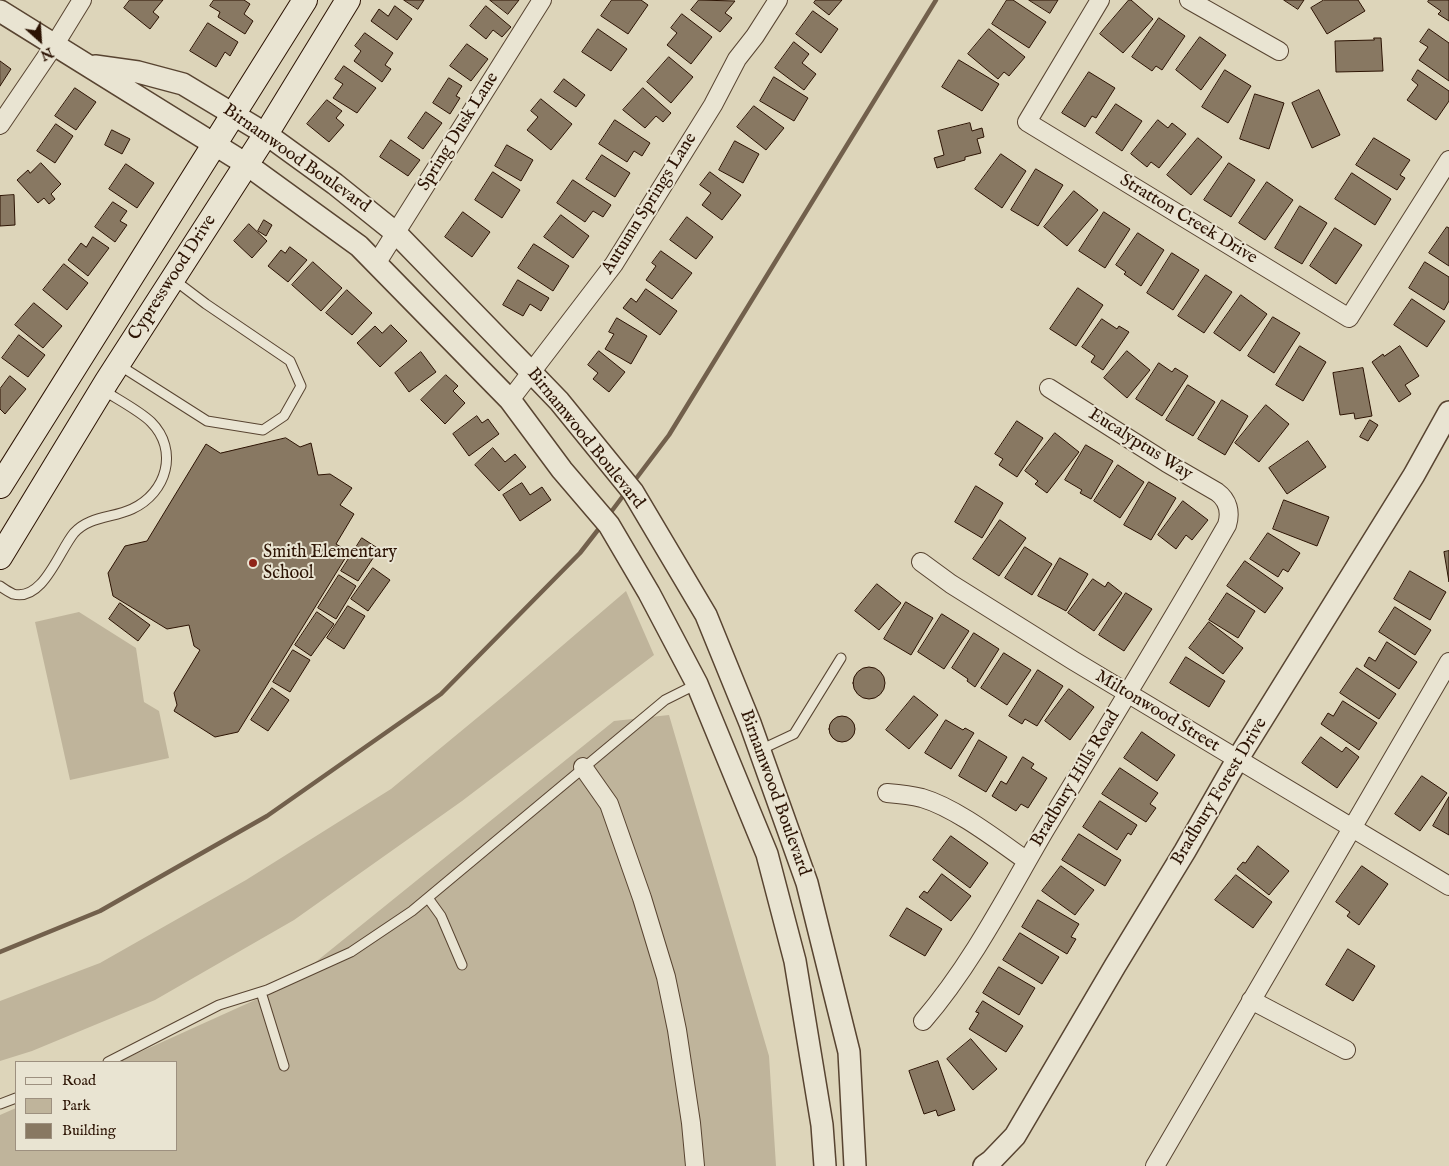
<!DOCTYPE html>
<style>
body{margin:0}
#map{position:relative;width:1449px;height:1166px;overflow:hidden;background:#ddd5ba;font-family:"IM FELL English",serif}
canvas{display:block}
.legend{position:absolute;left:15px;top:1061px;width:162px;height:90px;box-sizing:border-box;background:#e9e4d2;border:1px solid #9d907f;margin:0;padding:6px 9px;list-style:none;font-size:15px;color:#2c1303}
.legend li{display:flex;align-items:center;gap:10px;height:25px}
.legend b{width:25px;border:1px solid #9d907f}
.north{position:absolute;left:15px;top:15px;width:50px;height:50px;-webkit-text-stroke:4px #e9e4d2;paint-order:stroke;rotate:154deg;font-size:14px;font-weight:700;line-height:20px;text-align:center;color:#2c1303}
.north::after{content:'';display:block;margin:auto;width:18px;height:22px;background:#2c1303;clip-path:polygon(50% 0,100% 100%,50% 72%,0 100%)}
</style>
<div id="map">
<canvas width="1449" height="1166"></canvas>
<ul class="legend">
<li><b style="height:6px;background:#e9e4d2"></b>Road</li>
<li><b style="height:14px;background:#bfb49b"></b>Park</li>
<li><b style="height:14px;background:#887862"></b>Building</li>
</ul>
<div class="north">N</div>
</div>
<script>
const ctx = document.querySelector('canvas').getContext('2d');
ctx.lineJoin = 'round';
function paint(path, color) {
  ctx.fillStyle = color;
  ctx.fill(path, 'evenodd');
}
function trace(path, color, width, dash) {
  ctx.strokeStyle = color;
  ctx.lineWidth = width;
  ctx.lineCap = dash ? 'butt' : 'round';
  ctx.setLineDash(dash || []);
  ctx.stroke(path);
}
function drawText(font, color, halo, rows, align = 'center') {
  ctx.font = font + ' "IM FELL English",serif';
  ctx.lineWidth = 4;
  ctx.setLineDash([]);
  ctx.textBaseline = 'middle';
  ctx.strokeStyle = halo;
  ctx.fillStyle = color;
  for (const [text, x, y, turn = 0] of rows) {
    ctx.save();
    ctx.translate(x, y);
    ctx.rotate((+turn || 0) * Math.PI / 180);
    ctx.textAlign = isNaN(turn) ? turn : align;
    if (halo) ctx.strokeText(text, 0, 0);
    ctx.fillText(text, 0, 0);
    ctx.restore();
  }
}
paint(new Path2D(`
 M626,591L654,655L462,801L294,920L155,1000L32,1051L0,1061V1001L100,963L246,880L391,789L506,694Z
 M79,612L136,648L144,702L159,711L169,758L70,780L35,622Z
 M669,715L769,1056L776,1166H0V1115L16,1108V1150H176V1062H118L286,986L614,721Z`), '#bfb49b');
trace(new Path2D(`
 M632,484L669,435L936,0
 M608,516L626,492
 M0,952L100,911L267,816L441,694L580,553L601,526`), '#72604c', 4.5);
const building = new Path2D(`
 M130,0H163L153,12L159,17L150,29L124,8Z
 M214,0H244L250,4L244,14L253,21L245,34L218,17L220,12L210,6Z
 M404,0H424L418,9Z
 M490,0H519L508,14Z
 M612,0H641L648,5L628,34L601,16Z
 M699,0L735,1L725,13L732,18L720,32L691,10Z
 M816,0H842L829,15L814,3Z
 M1007,0H1013L1046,22L1029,48L992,24Z
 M1029,0H1058L1050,13Z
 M1129,0H1131L1153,19L1123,53L1100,34Z
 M1284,0H1304L1298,9Z
 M1324,0H1358L1365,11L1327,34L1311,8Z
 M1429,0H1449V21L1438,14L1441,11L1428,2Z
 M395,6L412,19L397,40L371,21L379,9L388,16Z
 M486,6L511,27L502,37L493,30L486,39L470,26Z
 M813,11L838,29L821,53L796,34Z
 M682,14L712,37L691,64L667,45L677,33L671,28Z
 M1159,18L1185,36L1162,70L1156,66L1152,71L1132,57Z
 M208,23L238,42L230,56L225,52L216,67L190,51Z
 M598,29L627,49L611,71L582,52Z
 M989,29L1025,57L1009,76L1004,72L998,79L968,54Z
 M1429,29L1449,43V81L1419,60L1428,47L1420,42Z
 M365,33L393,53L385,65L391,69L382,82L354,61L361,51L355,46Z
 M1200,37L1226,55L1201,90L1176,70Z
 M1374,38H1381L1383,71L1336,72L1335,41L1374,40Z
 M794,42L809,54L802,63L816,74L804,90L775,68Z
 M467,44L488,59L471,81L450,66Z
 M669,57L693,77L671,103L647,82Z
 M959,60L999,84L982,111L942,87Z
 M0,61L11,69L0,86Z
 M344,66L376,88L357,113L333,98L343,84L335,79Z
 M1225,70L1251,86L1228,123L1202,107Z
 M1418,70L1449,91V101L1436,120L1407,100L1418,85L1412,80Z
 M1089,72L1115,88L1096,118L1092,116L1085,127L1062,113Z
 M774,77L808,98L794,121L760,101Z
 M449,78L462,86L456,96L460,98L450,114L433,103Z
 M564,79L585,95L576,107L554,92Z
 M75,88L96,102L76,130L55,116Z
 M643,88L671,113L663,122L656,116L645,128L623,110Z
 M1319,90L1340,135L1312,148L1292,103Z
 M1255,94L1284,103L1269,149L1240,139Z
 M541,99L572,124L551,150L527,130L538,117L531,111Z
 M327,100L342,111L336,118L344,125L329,142L307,124Z
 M1116,104L1142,121L1122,151L1096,133Z
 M754,106L784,128L766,150L737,127Z
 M426,112L442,123L423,149L408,138Z
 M615,120L650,143L642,156L634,151L627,162L599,144Z
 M1158,120L1168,128L1172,123L1186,134L1159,168L1151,162L1147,167L1131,154Z
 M970,123L972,131L982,128L984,137L977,139L981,153L965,157V160L937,168L934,158L944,155L938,131Z
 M56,124L73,136L55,163L37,151Z
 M112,130L130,139L122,154L105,145Z
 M1198,138L1222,157L1191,195L1167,175Z
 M1374,138L1410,160L1400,175L1405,178L1397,190L1356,165Z
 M391,140L420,160L408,176L380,157Z
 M735,141L759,154L743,183L719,170Z
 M507,145L533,160L521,181L495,166Z
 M1001,154L1026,171L1002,208L975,189Z
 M602,155L630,173L615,197L586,179Z
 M41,163L61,184L51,194L55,199L49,204L44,198L38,203L17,180L28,170L30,173Z
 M1229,163L1255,180L1231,217L1204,200Z
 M126,164L154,183L137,208L109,189Z
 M1036,169L1063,185L1038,226L1011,210Z
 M493,172L520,190L502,218L475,200Z
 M710,172L741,195L722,220L702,205L711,193L700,185Z
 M1352,173L1391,199L1375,225L1335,199Z
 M573,180L611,205L603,217L593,211L585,222L557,203Z
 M1267,182L1293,200L1265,240L1239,223Z
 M1074,191L1098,210L1067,246L1044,227Z
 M14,195L15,225L0,226V196Z
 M113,202L127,211L120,221L127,225L115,242L95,227Z
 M1300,206L1327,223L1302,264L1275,248Z
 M463,212L490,232L472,257L445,237Z
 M1104,212L1130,229L1105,268L1079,251Z
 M561,215L589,236L573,258L544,237Z
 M687,217L713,237L696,259L670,240Z
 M264,220L272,225L266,236L258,231Z
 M249,224L267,241L252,258L234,241Z
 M1447,227L1449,228V266L1429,253Z
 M1335,228L1362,245L1336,284L1310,266Z
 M1138,233L1164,250L1141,286L1124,274L1126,272L1116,265Z
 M93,237L109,248L88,276L68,260L81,243L86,247Z
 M534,244L569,266L553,291L518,268Z
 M290,247L307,260L288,282L268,266L281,250L285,253Z
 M661,251L692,273L672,299L646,280L656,266L652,263Z
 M1172,253L1199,270L1173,310L1147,293Z
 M313,262L342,288L321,311L292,285Z
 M1425,262L1449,277V301L1444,310L1409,288Z
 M64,264L88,283L67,310L43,290Z
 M1206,275L1232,292L1204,333L1178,316Z
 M518,280L549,298L541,311L530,304L523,316L503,305Z
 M1078,288L1103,305L1076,346L1050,329Z
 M646,289L677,311L660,335L623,308L631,298L636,302Z
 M347,290L372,313L352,335L326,313Z
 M1241,295L1267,314L1240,351L1214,333Z
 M1412,299L1445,321L1427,347L1394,325Z
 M34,303L62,326L43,348L15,325Z
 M1273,317L1300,333L1274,373L1248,356Z
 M617,318L647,336L631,364L605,349L614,334L609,332Z
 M1102,319L1117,329L1119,326L1129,332L1103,370L1091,362L1095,356L1082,347Z
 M391,325L407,341L380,367L357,343L375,326L382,333Z
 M19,335L45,355L28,377L2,358Z
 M1300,346L1326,362L1303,401L1276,385Z
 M1400,346L1419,376L1405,385L1411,394L1399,402L1372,362L1383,354L1384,356Z
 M599,351L625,372L609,392L593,379L598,373L588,365Z
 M1127,351L1150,370L1127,398L1104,378Z
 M421,352L436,372L409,392L395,373Z
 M1159,363L1172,372L1175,368L1188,376L1162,416L1136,399Z
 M1363,368L1372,416L1355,419L1354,413L1340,415L1333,373Z
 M446,375L458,386L453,391L465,403L445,424L421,400Z
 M10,376L26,389L5,414L0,409V389Z
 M1188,385L1215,402L1193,436L1166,420Z
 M1222,400L1248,416L1225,455L1198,439Z
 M1266,405L1289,424L1259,462L1235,443Z
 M477,416L482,423L488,419L499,434L469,456L453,434Z
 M1370,420L1378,425L1368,441L1360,437Z
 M1017,421L1043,438L1017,477L999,465L1003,459L995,454Z
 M1055,433L1079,452L1047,493L1035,484L1038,481L1025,471Z
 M286,438L300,447L311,443L318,475L330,474L352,488L340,505L354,514L336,544L349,552L238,732L215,737L174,711L177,705L174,693L200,650L194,646L189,625L167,629L113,596L108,573L125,546L147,541L206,444L220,453Z
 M1308,441L1326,467L1287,494L1269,468Z
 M1086,445L1113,461L1091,499L1080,493L1082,490L1065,480Z
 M493,448L505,462L515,454L526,467L499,491L475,465Z
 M1118,465L1144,482L1120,518L1094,501Z
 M1149,482L1176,498L1151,540L1124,525Z
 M522,483L530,495L542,487L551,500L520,521L503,495Z
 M976,486L1003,503L982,538L955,522Z
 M1284,500L1329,517L1317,546L1273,529Z
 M1183,501L1208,520L1192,540L1186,535L1176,549L1158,535Z
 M1000,520L1026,538L999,576L973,559Z
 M1268,533L1300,553L1288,572L1283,569L1278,577L1250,559Z
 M362,538L379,549L358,581L341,571Z
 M1025,547L1052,564L1032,595L1005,578Z
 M1449,551V582L1444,552Z
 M1060,558L1088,574L1066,611L1038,596Z
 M1245,561L1283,588L1265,613L1227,586Z
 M373,568L390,580L368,611L351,599Z
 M1410,571L1446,592L1430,620L1394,599Z
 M339,575L356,586L336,619L318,608Z
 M1093,579L1105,587L1108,582L1122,593L1094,631L1068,613Z
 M877,584L901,603L879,630L855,611Z
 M1126,593L1152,609L1124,651L1099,635Z
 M1227,593L1255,611L1238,638L1209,620Z
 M906,602L933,618L911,655L884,639Z
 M120,603L150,625L138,641L109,619Z
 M348,606L365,616L344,649L327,638Z
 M1395,607L1431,630L1415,655L1379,632Z
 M317,612L334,624L311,656L295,645Z
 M942,614L969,631L944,669L918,652Z
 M1209,622L1243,648L1223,674L1189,648Z
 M974,633L999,649L975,687L967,681L968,679L952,668Z
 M1387,642L1417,662L1399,689L1364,666L1369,657L1375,661Z
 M293,650L310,660L290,692L273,682Z
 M1004,653L1031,670L1007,705L981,688Z
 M1186,657L1225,681L1209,707L1170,683Z
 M853 683a16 16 0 1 1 32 0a16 16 0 1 1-32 0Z
 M1357,668L1396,694L1379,719L1340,693Z
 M1038,670L1063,686L1037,726L1025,719L1022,724L1009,716Z
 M272,688L289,700L268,731L251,720Z
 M1069,689L1094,707L1070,740L1045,721Z
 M914,696L938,715L909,749L886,730Z
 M1343,701L1377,723L1359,750L1321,724L1328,713L1333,716Z
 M829 729a13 13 0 1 1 26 0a13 13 0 1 1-26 0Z
 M946,720L963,730L965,728L974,733L951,769L925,753Z
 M1142,732L1175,755L1157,781L1124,758Z
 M1321,737L1342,752L1346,747L1359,757L1337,788L1302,763Z
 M979,740L1007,757L986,792L959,776Z
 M1023,757L1034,764L1031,768L1047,778L1028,808L1021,804L1016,811L992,796L1001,781L1006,784Z
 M1120,768L1158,793L1150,804L1156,808L1146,822L1102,794Z
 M1422,776L1447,793L1420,831L1395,814Z
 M1449,797V835L1433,826Z
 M1100,801L1137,825L1131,835L1128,833L1117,850L1083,827Z
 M1079,834L1121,860L1105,886L1062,860Z
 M951,836L988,863L970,888L933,860Z
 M1258,846L1289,871L1269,895L1237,869L1243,862L1245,863Z
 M1061,866L1094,890L1075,915L1042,891Z
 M1362,866L1388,884L1359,925L1347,916L1350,912L1336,902Z
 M942,874L971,896L951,921L919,897L924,891L927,893Z
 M1236,875L1272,902L1253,928L1215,900Z
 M1038,900L1079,924L1071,937L1076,939L1067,954L1022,927Z
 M907,908L942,929L925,956L890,936Z
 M1020,933L1059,957L1042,984L1003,960Z
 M1348,949L1375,966L1353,1001L1326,985Z
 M999,967L1035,988L1019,1015L983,993Z
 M983,1001L1023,1026L1006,1052L969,1029L979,1013L976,1012Z
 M971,1039L997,1069L973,1090L947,1059Z
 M938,1061L955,1110L938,1116L936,1110L924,1114L909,1071Z`);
paint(building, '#887862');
trace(building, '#2c1303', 1);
const service = new Path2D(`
 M119,365L207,421L263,430L284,416L301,386L290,361L206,304L173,279
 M0,586C4,589 9,592 13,594C43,602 59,551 74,533C89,516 113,518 132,509C167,493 179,450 151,422C140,411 117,399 103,390
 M760,750L794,734L841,658
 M428,898L441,916L462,965
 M261,992L284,1066
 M108,1062L219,1005L267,990L351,952L412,911L665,700L697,684
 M0,1104L16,1098`);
const minor = new Path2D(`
 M1100,0L1027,122L1349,318L1449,160
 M1189,0L1279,51
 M0,125L55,44L82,0
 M376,264L542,0
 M510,400L614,264L713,105L737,59L755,36L778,0
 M921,562L951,584L1074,661L1449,886
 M583,767L609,804L642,898L666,977L677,1030L691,1123L695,1166
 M887,793C899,794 910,795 922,798C956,808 997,840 1027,861
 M1251,1000L1346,1050
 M923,1021C972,964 1007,895 1045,830C1106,729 1168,628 1227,525C1231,512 1228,500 1217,492L1167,463L1049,388
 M1155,1166L1449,662`);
const tertiary = new Path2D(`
 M0,11L246,164L359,246L510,400L562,470L609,525L649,593L697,684L767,854L795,961L822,1125L825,1166
 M95,66L138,72L183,84L266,134L335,184L396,233L531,372L559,401L633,492L706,615L750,723L807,883L849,1052L855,1166
 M984,1166L991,1161L1015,1136L1115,966L1185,851L1237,760L1414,475L1449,412`);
const secondary = new Path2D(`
 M0,486L305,0
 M0,557L107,381L266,134L348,0`);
trace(service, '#584431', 11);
trace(minor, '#584431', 20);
trace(tertiary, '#584431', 24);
trace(secondary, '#2c1303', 26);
trace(service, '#e9e4d2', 9);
trace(minor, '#e9e4d2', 18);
trace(tertiary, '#e9e4d2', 21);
trace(secondary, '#e9e4d2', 24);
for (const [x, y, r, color] of [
 [253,563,5,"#8f2418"]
]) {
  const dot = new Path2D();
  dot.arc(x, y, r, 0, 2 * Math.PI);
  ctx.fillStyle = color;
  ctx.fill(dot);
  trace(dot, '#e9e4d2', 2);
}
drawText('18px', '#2c1303', '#e9e4d2', [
 ["Spring Dusk Lane",459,132,-58],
 ["Birnamwood Boulevard",296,159,35],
 ["Autumn Springs Lane",650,204,-58],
 ["Stratton Creek Drive",1188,220,31],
 ["Cypresswood Drive",173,278,-57],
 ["Birnamwood Boulevard",585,439,51],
 ["Eucalyptus Way",1140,445,32],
 ["Miltonwood Street",1157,712,31],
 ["Bradbury Hills Road",1076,779,-59],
 ["Bradbury Forest Drive",1220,792,-59],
 ["Birnamwood Boulevard",774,793,70]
]);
drawText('18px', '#2c1303', '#e9e4d2', [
 ["Smith Elementary",263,553],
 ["School",263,574]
], 'left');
</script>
